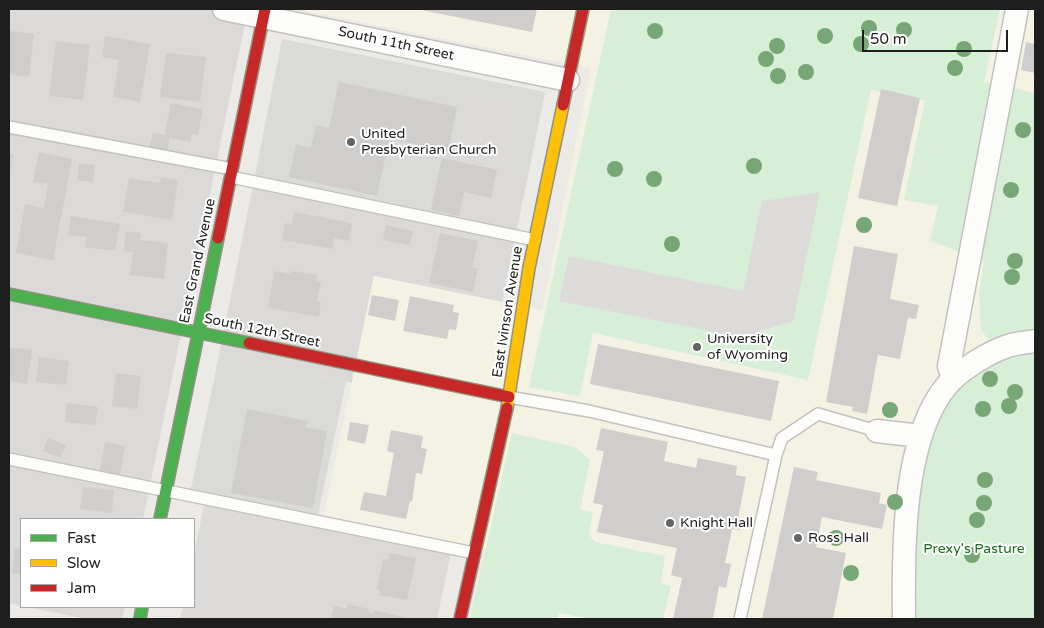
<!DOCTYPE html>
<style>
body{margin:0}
#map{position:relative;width:1044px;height:628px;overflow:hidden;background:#eceae7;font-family:"Varela Round",sans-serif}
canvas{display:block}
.frame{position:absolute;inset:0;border:10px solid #1e1e1e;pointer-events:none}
.legend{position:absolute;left:20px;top:518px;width:175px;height:90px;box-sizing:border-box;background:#fff;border:1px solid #a5a5a5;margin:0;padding:6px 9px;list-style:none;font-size:15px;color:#1e1e1e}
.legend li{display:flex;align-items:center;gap:10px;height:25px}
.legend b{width:25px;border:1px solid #a5a5a5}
.scale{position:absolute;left:862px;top:30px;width:146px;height:22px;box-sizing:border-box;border:2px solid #1e1e1e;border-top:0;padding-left:6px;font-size:15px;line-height:18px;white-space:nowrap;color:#1e1e1e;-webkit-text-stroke:4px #fff;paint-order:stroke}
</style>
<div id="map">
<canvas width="1044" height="628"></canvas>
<div class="frame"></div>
<ul class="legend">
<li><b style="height:6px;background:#4caf50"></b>Fast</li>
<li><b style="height:6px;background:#ffc107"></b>Slow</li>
<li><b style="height:6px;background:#c62828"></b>Jam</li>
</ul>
<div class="scale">50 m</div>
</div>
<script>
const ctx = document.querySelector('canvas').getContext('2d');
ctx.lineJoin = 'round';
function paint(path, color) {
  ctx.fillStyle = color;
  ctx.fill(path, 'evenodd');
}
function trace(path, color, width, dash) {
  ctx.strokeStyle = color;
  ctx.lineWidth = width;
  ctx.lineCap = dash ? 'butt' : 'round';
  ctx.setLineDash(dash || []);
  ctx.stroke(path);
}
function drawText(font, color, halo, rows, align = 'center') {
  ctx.font = font + ' "Varela Round",sans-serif';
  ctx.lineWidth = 4;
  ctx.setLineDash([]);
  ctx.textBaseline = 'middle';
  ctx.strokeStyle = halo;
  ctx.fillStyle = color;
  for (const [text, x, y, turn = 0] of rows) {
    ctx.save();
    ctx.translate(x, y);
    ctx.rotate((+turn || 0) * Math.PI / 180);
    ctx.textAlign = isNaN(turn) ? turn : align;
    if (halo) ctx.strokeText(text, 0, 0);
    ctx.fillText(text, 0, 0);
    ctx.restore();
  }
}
paint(new Path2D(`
 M9,9H248L143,519H21V606L9,603Z
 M439,153L529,171L502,302L374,276L352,383L219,355L255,175L427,210Z
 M318,515L453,543L437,619H295Z
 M26,607H125L122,619H87Z`), '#dbdad8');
paint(new Path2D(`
 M306,9H1035V619H483L498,552L324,515L374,276L542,310L591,68L305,11Z`), '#f4f3e3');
paint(new Path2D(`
 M282,39L545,92L529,171L439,153L427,210L255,175Z
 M219,355L346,382L318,515L191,489Z`), '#dadad8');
paint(new Path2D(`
 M611,9H1000L984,82L1035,93V330L1015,334L993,344L981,330L979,295L984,261L930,241L938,206L904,200L925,100L871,90L808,380L593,333L580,396L529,387Z
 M1035,353V619H914L912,520L922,469L937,419L953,394L983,369L1007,356Z
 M512,433L575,447L590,460L580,510L593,512L589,535L595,542L665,556L661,583L671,586L663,619H592L559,613L557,619H470Z`), '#d7efd6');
paint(new Path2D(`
 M463,93L525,106L511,165L451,152Z
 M820,192L793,321L757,332L755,340L559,301L569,256L743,291L762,201Z
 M204,505L317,528L298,619H180L183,607H194V554Z`), '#dcdbda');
paint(new Path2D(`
 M416,9H537L532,32Z
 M9,31L34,34L29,77L9,74Z
 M105,36L150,44L140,102L113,97L119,60L102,57Z
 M56,41L90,45L83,100L49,96Z
 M1026,42L1035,44V73L1021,70Z
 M166,53L206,57L200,102L160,97Z
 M339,82L457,107L448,151L389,139L377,196L289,177L296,144L311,148L316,125L329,128Z
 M881,89L920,98L897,206L858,198Z
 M171,103L203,109L198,135L192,134L190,142L170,138L166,155L149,151L153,133L165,135Z
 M39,152L72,159L53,260L16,253L25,204L44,208L48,184L33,182Z
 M9,153L13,154L10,174H9Z
 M442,158L497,170L491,198L464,192L459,216L431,210Z
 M79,163L95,165L93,182L77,180Z
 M161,177L178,180L172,220L123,212L129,178L160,183Z
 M294,212L352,223L349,241L334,238L333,249L282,240L285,223L292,224Z
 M71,216L120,224L115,251L85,247L86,237L68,235Z
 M386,225L413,231L410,245L383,240Z
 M126,231L141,233L140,240L168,243L164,279L130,275L133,252L124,251Z
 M440,233L478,241L472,268L478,269L473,292L429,283Z
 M854,246L898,254L890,299L919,305L916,319L908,318L900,359L878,355L867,414L852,411L853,407L826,402Z
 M274,271L290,274L291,271L317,275L316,281L321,282L317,301L321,302L319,317L268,308Z
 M372,295L399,300L395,321L368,315Z
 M410,296L454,305L453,312L459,313L456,330L449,329L447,339L403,331Z
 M598,344L779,381L771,421L590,384Z
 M9,347L32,350L27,384L9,381Z
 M39,357L69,361L66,385L36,382Z
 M116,373L141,376L137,409L112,406Z
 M67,403L98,407L95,425L65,422Z
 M247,409L308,421L306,427L327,431L313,508L231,493Z
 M350,422L369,425L365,444L347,440Z
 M601,428L668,442L664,461L696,468L698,458L737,466L736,475L746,477L738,519H742L740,530L732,529L725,563L731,564L726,588L719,586L713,619H673L682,578L671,575L677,548L597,532L603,505L593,503L604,451L596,450Z
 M391,430L423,436L421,448L427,449L422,474L416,473L412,502L410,501L406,519L360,510L364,492L386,496L394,453L387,451Z
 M48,438L66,445L60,458L43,451Z
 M105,442L125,446L119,480L99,476Z
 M794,467L818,472L816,480L881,493L879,503L887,505L882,529L822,517L816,547L846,553L833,619H762Z
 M83,487L114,490L112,513L80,509Z
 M15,548L21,549V574L12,573Z
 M390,553L416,558L407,600L379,595L380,590L377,589L383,559L388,560Z
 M348,604L369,609L368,612L374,613V610L410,619H331L334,606L346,609Z`), '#d0cecc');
const lane = new Path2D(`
 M9,127L232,169
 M231,177L535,240
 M509,397L589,411L776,455L740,619
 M776,455L782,438L818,414L877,431
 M9,459L474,553`);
const street = new Path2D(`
 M224,9L568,80
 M953,379L949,366L1017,9
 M877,431L921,436
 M904,619C903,551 902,437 948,384C960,370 988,353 1005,347C1014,343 1026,343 1035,341`);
const fast = new Path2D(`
 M9,294L249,343
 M160,519L218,238
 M140,619L142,607`);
const slow = new Path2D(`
 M507,408L529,268L563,105`);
const jam = new Path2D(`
 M563,105L583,9
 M218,238L265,9
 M249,343L509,397
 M460,619L507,408`);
trace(lane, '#c2c1bf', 14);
trace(street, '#c2c1bf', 25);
trace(fast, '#939381', 14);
trace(slow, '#939381', 14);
trace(jam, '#939381', 14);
trace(lane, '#fcfcfb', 11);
trace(street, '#fcfcfb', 22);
trace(fast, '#4caf50', 11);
trace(slow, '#ffc107', 11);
trace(jam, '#c62828', 11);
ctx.fillStyle = '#77a776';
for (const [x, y] of [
 [869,28],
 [904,30],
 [655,31],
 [825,36],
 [861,44],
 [777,46],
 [964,49],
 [766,59],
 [955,68],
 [806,72],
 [778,76],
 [1023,130],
 [754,166],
 [615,169],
 [654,179],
 [1011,190],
 [864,225],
 [672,244],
 [1015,261],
 [1012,277],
 [990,379],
 [1015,392],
 [1009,406],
 [983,409],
 [890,410],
 [985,480],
 [895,502],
 [984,503],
 [977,520],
 [836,538],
 [972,555],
 [851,573]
]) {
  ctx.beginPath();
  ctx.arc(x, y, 8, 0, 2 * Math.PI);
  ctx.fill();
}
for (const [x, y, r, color] of [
 [351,142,5,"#666564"],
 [697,347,5,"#666564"],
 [670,523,5,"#666564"],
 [798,538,5,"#666564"]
]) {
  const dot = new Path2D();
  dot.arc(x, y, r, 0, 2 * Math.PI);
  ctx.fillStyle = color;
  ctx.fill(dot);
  trace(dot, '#fff', 2);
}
drawText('14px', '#1e1e1e', '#fff', [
 ["South 11th Street",396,44,12],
 ["East Grand Avenue",198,261,-78],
 ["East Ivinson Avenue",508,312,-81],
 ["South 12th Street",262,331,12]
]);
drawText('14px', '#1e1e1e', '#fff', [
 ["United",361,134],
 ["Presbyterian Church",361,150],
 ["University",707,339],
 ["of Wyoming",707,355],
 ["Knight Hall",680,523],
 ["Ross Hall",808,538]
], 'left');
drawText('14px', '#17701a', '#fff', [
 ["Prexy's Pasture",974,549]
]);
</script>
